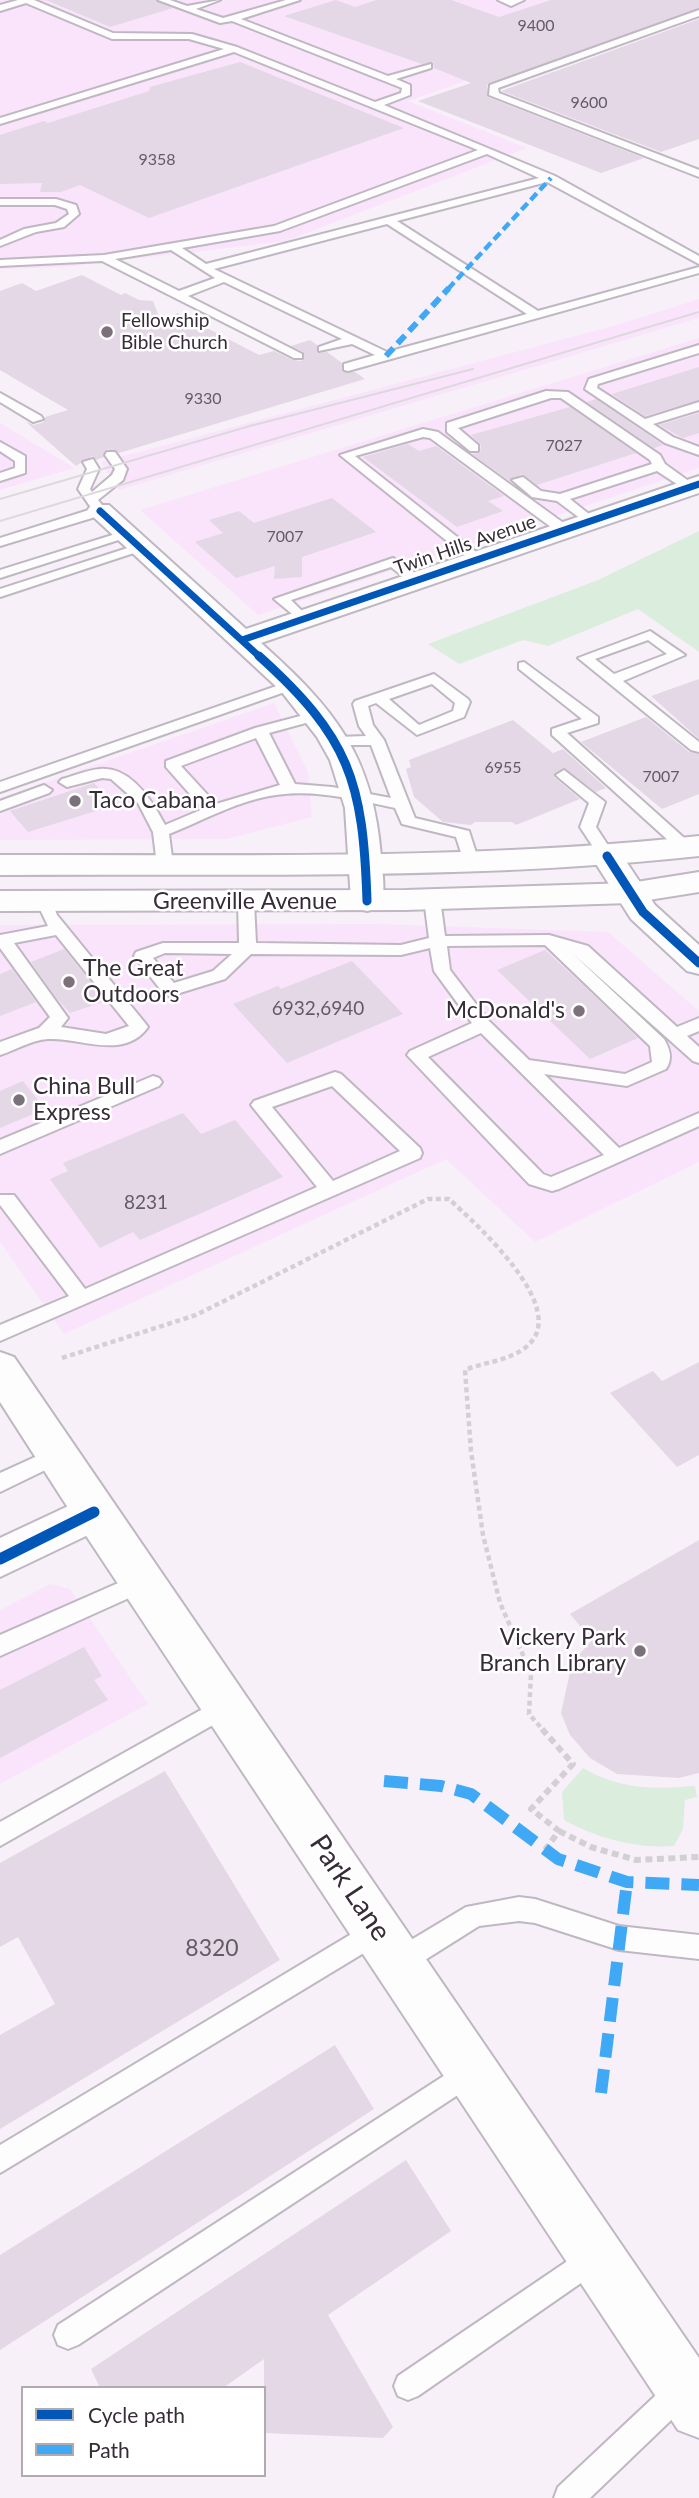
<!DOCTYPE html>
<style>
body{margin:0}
#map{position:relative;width:699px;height:2498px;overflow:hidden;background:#f8f0f9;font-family:Lato,sans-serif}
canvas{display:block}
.legend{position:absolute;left:21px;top:2386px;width:245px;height:91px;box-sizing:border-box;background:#fff;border:2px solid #afabaf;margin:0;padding:9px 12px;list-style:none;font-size:21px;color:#362c37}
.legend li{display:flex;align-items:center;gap:14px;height:35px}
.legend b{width:35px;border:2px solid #afabaf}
</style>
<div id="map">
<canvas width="699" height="2498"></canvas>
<ul class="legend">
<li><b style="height:9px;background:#0057b8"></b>Cycle path</li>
<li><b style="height:9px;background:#3fa9f5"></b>Path</li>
</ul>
</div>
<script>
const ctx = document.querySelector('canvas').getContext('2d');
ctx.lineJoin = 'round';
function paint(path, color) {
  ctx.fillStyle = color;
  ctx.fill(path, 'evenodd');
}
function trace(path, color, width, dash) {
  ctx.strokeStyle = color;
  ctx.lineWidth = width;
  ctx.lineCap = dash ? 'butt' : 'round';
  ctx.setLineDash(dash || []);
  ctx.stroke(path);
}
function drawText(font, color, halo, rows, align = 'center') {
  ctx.font = font + ' Lato,sans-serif';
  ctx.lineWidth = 5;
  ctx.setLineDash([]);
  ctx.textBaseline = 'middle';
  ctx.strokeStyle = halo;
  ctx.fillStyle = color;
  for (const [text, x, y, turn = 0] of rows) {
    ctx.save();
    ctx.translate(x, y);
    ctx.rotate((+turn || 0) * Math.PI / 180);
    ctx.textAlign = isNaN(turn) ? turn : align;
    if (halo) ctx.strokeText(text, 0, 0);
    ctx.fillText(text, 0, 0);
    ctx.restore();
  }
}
paint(new Path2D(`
 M0,0H698L408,101L527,148L286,241L66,267L0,269Z
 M699,299V318L119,490L101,462L617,325Z
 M699,338V468L258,615L140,510Z
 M0,423L63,461L74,468L0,490Z
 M274,703L308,772L312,817L227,839L0,840V798Z
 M379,924L608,932L699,1011V1162L535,1242L446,1159L64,1334L0,1242V925Z
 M50,1584L70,1589L148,1704L0,1784V1610Z`), '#f9e4fb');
paint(new Path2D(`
 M699,531V652L638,609L548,646L523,640L459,664L428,644L598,580Z
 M583,1768C620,1790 653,1789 695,1786L697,1797L685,1800L683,1829L674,1846C636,1849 597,1838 564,1820L562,1792Z`), '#dbeddc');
paint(new Path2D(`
 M46,0H155L173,8L110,27Z
 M336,0L355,7L377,0H451L499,17L551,0H699V8L487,85L488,97L644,158L601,173L418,101L471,83L434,68L433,62L422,64L284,16Z
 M699,19V139L661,152L501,91Z
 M240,62L404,128L149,218L80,185L61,192H40L42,183L0,184V135L44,121L48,123L149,91L150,87Z
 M82,275L121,295L125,293L139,300L153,301L160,320L178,313L259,355L274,351L293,360L302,361L303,352L291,346L310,340L317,345V353L327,352L342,363V372H355L365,379L119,453L107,449L104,457L96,460L92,456L76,466L26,422L34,425L44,422L45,417L68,410L0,370V291L22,283L36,291Z
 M699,367V400L645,416L612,394Z
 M596,399L663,445L654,448L587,402Z
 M570,407L636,453L537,485L522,474L510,481L472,454L480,453L481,445L471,435Z
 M699,413V433L683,438L659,425Z
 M408,444L419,451L436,446L504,496L488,501L503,511L457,527L363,457Z
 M332,498L376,532L302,557V577L274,579L275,566L236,578L195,542L223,533L209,520L239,511L254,523Z
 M699,679V739L651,696Z
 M646,717L689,752L699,754V794L662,809L581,742Z
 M513,720L553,753L563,749L606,788L596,792L563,768L554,777L580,799L516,825L512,822H475L471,825L443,822L414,797L406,769L411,767L409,760Z
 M94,783L115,805L28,832L10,811Z
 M64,949L106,1001L70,1013L54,995L31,962Z
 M545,950L582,984L638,1038L590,1059L497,970Z
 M352,961L403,1014L287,1063L233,1004L278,986L281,989Z
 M12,969L36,1002L0,1016V974Z
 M23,1081L45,1109L0,1128V1091Z
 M183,1113L201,1134L235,1120L283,1177L140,1240L133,1232L100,1248L50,1179L68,1171L63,1163Z
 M699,1362V1455L677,1467L610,1393L653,1371L662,1381Z
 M699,1540V1773L679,1778L617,1774L590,1758L570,1735L561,1713L572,1663L592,1640L570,1614Z
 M84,1647L102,1676L94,1680L108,1700L0,1758V1690Z
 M165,1771L280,1960L0,2129V2035L55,2004L18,1937L0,1947V1863Z
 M335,2045L374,2109L0,2350V2255Z
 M406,2160L451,2231L328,2315L393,2427L383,2438L264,2433V2359L223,2388H100L91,2369Z`), '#e4d7e6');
const service = new Path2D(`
 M18,0H34L113,33L192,34L237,47L375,102L401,93L402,88L232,21L220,23L158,0H170L187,6L220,0L196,9L223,18L286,0H300L241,19L388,76L431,64V68L396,79L410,85V95L384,105L555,176L699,256V264L547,182L397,221L538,311L699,267V273L348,371L344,370V364L375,355L352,344L319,351V347L342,339L224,282L188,296L302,354V358H294L102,261L0,266V260L104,255L274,226L478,150L234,52L0,124V118L224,49L189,39H112L26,3L0,11V5ZM487,154L539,178L206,264L182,248L280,231ZM387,224L527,314L387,352L214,269ZM171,250L215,278L179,291L115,259Z
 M498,0H524L511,6Z
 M699,10V16L498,88L499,93L699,170V177L489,95L490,85Z
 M0,199H56L76,205L79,214L64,227L36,232L0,246V240L24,229L56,223L69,214L67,209L55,205H0Z
 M699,345V353L598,384L597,388L645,419L699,402V410L653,424L673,437L699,447V455L665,443L585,389L589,379Z
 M546,391L568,392L660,455L665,464L697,487L686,490L657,471L570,499L594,518V524L589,525L557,501L532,497L512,480L523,477L541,491L560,494L652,464L650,460L561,398H551L458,428L478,445V451H470L447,432V423Z
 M0,393L41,416L43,419L33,422L0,402Z
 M423,429L438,432L569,527V533H559L430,438L423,437L355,456L485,559L473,562L340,455Z
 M0,442L25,456V473L0,481V473L15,468V461L0,451Z
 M107,452H115L127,469L123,480L98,500L107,511L105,514L0,546V538L92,509L78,489L87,469L83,462L93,459L99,469L90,489L92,492L112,475L115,469L105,455Z
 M122,532L134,535L0,578V570Z
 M137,545L149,548L0,597V589Z
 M393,558L421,577V583H411L391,567L291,600L310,619L303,623L274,599Z
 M650,631L685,655L623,681L699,742V752L691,750L578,658ZM648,640L667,654L614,674L595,659Z
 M524,662L598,717V723L567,733L692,845V851H680L552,735V729L582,719L519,669V663Z
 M434,674L468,699L470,702L464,717L417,735L376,703L368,706L373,725L384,740L415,818L469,831L479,862L477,865H465L456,837L402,824L395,808C357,800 315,789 276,795C239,800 204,820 169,834L173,865L165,870L157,865L153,832L138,803L111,779L102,778L67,787L59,782L62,779C74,776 87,770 100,769C131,766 153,802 165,825L203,809L166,767V761L255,728L319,711L324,712V718L269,733L295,784L332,787L391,798L371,745H337L330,741L337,737L366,736L359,726L353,704L355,701ZM432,684L455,703L453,711L419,725L389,699ZM256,738L280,785L216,804L181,766Z
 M291,681L298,685L296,688L0,792V782Z
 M564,770L605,802L596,827L615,856L613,859H601L580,827L589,803L559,778L556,775Z
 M44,785L52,790L49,793L0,811V801Z
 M432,894L440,899L445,936L549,935L588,946L677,1027L699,1018V1031L687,1036L699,1047V1063L693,1061L572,953L664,1039C670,1049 673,1059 666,1069L627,1086L544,1074L619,1148L699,1113V1126L559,1189L552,1191L529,1184L407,1055L410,1051L472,1023L434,971L430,948L401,955L251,954L225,979L170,996L164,994L134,956L136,952L163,943H239L238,902L246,897L254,902L256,943L401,945L429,938L424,899ZM545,945L650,1046L652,1062L625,1074L529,1060L489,1021L450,970L447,946ZM165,953L232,954L213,971L174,983L153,958ZM481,1033L604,1155L551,1177L543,1174L428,1057Z
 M44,896L50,897L57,915L145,1023L148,1027C124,1061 80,1037 48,1039C31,1040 16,1050 0,1055V1042L39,1028L50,1017L0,948V935L48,926L36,901ZM56,935L129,1026L106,1034L61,1027L68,1018L14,943Z
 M335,1072L341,1074L420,1148L422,1153L420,1158L0,1341V1325L69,1296L0,1205V1195H14L85,1289L317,1187L251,1105L254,1101ZM332,1086L400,1151L333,1181L272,1107Z
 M153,1076L159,1078L162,1082L159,1086L0,1154V1140Z
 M57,1447L64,1449L67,1455L64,1461L0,1492V1473Z
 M141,1573L149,1575L152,1582L149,1589L0,1656V1635Z
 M226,1696L234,1699L238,1706L234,1713L0,1846V1822Z
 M519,1897L535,1899L619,1926L699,1935V1959L619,1950L535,1923L519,1921L479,1926L409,1970L400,1973L391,1970L387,1961L391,1952L466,1907Z
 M378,1918L387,1921L390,1930L387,1939L0,2173V2145Z
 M470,2059L479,2063L483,2072L479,2081L78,2345L68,2349L58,2345L54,2335L58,2325Z
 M594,2243L604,2247L608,2257L604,2267L418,2396L408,2400L398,2396L394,2386L398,2376Z
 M682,2376L692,2380L696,2390L692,2400L590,2498H554L558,2487L672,2380Z`);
const minor = new Path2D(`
 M699,476V493L261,643C334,708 373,755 381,856C382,872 387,895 379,908L367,911L355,908L351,901L345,808L330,760L317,737L281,691L87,511L91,505H109L246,629Z`);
const tertiary = new Path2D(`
 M607,846L618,849L655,905L699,945V974L687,971L631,919L591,856L596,849Z
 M94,1494L109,1499L115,1512L109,1525L0,1577V1538Z`);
const secondary = new Path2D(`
 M699,836V856C467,881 233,873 0,875V855C233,854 467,861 699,836Z
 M699,872V892L630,903L405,910L0,911V891L405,890L630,883Z
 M0,1352L14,1357L699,2358V2438L678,2430L79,1525L0,1402Z`);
trace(service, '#bfb7c1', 4);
trace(minor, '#bfb7c1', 4);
trace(tertiary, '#bfb7c1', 4);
trace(secondary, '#bfb7c1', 4);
trace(new Path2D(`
 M62,1358L196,1315L428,1199H449C476,1224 573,1310 526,1347C509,1361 484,1362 465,1370L471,1451L483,1535L500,1603L531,1673L529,1714L543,1730`), '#d3d0d4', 4.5, [5, 3.5]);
trace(new Path2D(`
 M542,1729L573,1764L531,1809L559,1831L545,1850
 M559,1831L591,1847L636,1860L699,1857`), '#d3d0d4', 6, [7, 4.5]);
paint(service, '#fefdfe');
paint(minor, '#fefdfe');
paint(tertiary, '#fefdfe');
paint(secondary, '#fefdfe');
trace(new Path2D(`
 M0,499L250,426L473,369
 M0,521L699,312`), '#dcd9dc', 2);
trace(new Path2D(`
 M448,289L551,178`), '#3fa9f5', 4.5, [9, 4.5]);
trace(new Path2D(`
 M386,356L449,288`), '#3fa9f5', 6, [11, 6]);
trace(new Path2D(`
 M384,1781L441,1786L471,1794L558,1859L627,1882L699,1885
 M601,2093L627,1882`), '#3fa9f5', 12, [24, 12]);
trace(new Path2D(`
 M100,511L261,658
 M242,640L699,484`), '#0057b8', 7);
trace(new Path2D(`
 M259,656C350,738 363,781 367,901
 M607,856L643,912L699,963`), '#0057b8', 9);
trace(new Path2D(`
 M0,1559L94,1512`), '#0057b8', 11);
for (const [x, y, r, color] of [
 [107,332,7,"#7a717b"],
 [75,801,7,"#7a717b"],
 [69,982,7,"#7a717b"],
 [579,1011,7,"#7a717b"],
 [19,1100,7,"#7a717b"],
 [640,1651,7,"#7a717b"]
]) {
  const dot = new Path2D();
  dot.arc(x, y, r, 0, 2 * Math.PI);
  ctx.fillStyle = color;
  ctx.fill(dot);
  trace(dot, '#fff', 2.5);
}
drawText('16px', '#645a66', null, [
 ["9400",536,26],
 ["9600",589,103],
 ["9358",157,160],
 ["9330",203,399],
 ["7027",564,446],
 ["7007",285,537],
 ["6955",503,768],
 ["7007",661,777]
]);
drawText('19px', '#362c37', '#fff', [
 ["Fellowship",121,321],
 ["Bible Church",121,343]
], 'left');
drawText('19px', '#362c37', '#fff', [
 ["Twin Hills Avenue",465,545,-19]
]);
drawText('19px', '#645a66', null, [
 ["6932,6940",318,1009],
 ["8231",146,1203]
]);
drawText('23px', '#362c37', '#fff', [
 ["Taco Cabana",89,801],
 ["The Great",83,969],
 ["Outdoors",83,995],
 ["McDonald's",565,1011,"right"],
 ["China Bull",33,1087],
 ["Express",33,1113],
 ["Vickery Park",626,1638,"right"],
 ["Branch Library",626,1664,"right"]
], 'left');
drawText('23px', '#362c37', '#fff', [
 ["Greenville Avenue",245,902]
]);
drawText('23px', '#645a66', null, [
 ["8320",212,1949]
]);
drawText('28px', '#362c37', '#fff', [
 ["Park Lane",350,1888,56]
]);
</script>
